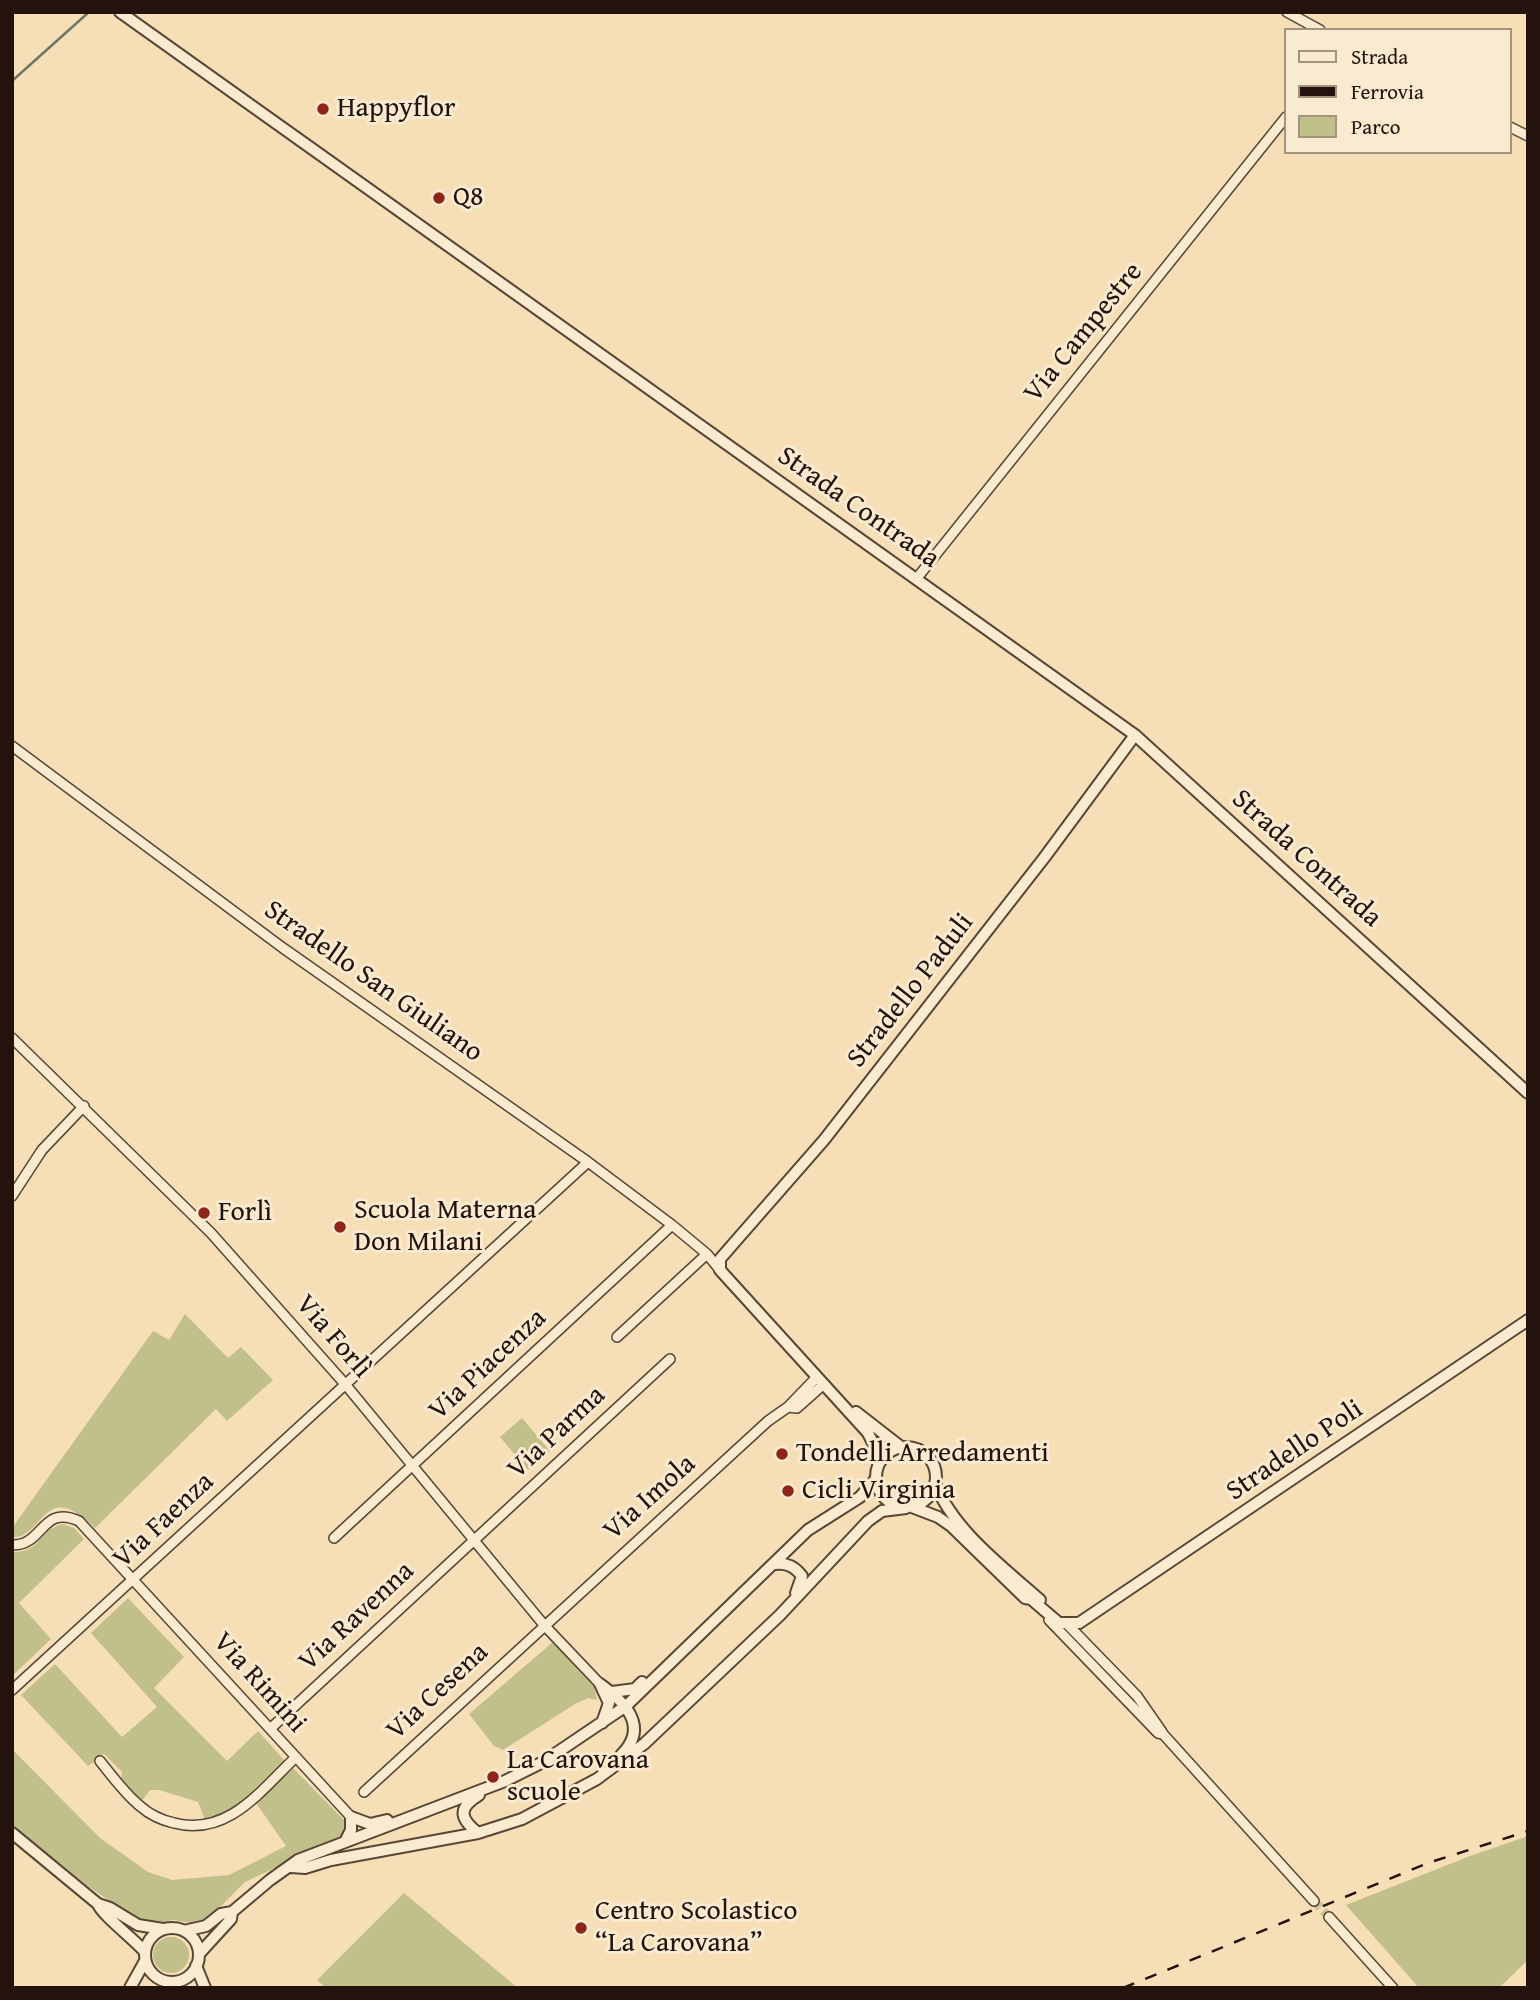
<!DOCTYPE html>
<meta charset="utf-8">
<style>
body{margin:0}
#map{position:relative;width:1540px;height:2000px;overflow:hidden;background:#f6deb6;font-family:"Gentium Book Plus",serif}
canvas{display:block}
.frame{position:absolute;inset:0;border:14px solid #23130c;pointer-events:none}
.legend{position:absolute;left:1284px;top:28px;width:228px;height:126px;box-sizing:border-box;background:#f9ead0;border:2px solid #a39482;margin:0;padding:9px 12px;list-style:none;font-size:21px;color:#23130c}
.legend li{display:flex;align-items:center;gap:14px;height:35px}
.legend b{width:35px;border:2px solid #a39482}
</style>
<div id="map">
<canvas width="1540" height="2000"></canvas>
<div class="frame"></div>
<ul class="legend">
<li><b style="height:9px;background:#f9ead0"></b>Strada</li>
<li><b style="height:9px;background:#23130c"></b>Ferrovia</li>
<li><b style="height:19px;background:#c2c08a"></b>Parco</li>
</ul>
</div>
<script>
const ctx = document.querySelector('canvas').getContext('2d');
ctx.lineJoin = 'round';
function paint(path, color) {
  ctx.fillStyle = color;
  ctx.fill(path, 'evenodd');
}
function trace(path, color, width, dash) {
  ctx.strokeStyle = color;
  ctx.lineWidth = width;
  ctx.lineCap = dash ? 'butt' : 'round';
  ctx.setLineDash(dash || []);
  ctx.stroke(path);
}
function drawText(font, color, halo, rows, align = 'center') {
  ctx.font = font + ' "Gentium Book Plus",serif';
  ctx.lineWidth = 6;
  ctx.setLineDash([]);
  ctx.textBaseline = 'middle';
  ctx.strokeStyle = halo;
  ctx.fillStyle = color;
  for (const [text, x, y, turn = 0] of rows) {
    ctx.save();
    ctx.translate(x, y);
    ctx.rotate((+turn || 0) * Math.PI / 180);
    ctx.textAlign = isNaN(turn) ? turn : align;
    if (halo) ctx.strokeText(text, 0, 0);
    ctx.fillText(text, 0, 0);
    ctx.restore();
  }
}
paint(new Path2D(`
 M185,1314L228,1358L241,1347L273,1380L227,1421L216,1409L95,1528C43,1476 44,1539 12,1537V1528L153,1331L169,1340Z
 M522,1418L550,1451L528,1470L500,1437Z
 M62,1524L74,1528L84,1539L19,1603L51,1639L12,1676V1552C41,1553 39,1530 62,1524Z
 M128,1598L184,1657L154,1688L227,1761L258,1731L285,1761L230,1812L205,1820L198,1802L159,1790H150L141,1802L121,1780L122,1772L104,1754L88,1766L21,1695L55,1664L122,1737L157,1707L91,1633Z
 M553,1642L594,1687L597,1700L588,1698L575,1704L503,1750L494,1746L469,1714Z
 M12,1749L100,1838L148,1872L172,1880L229,1875L286,1846L256,1803L293,1768L347,1823L348,1829L340,1840L313,1850L245,1882L210,1917L196,1924L174,1920L154,1923L138,1920L89,1887L12,1825Z
 M1528,1836V1960L1499,1988H1419L1346,1905L1470,1856Z
 M404,1893L518,1988H326L317,1980Z
 M153 1955a18 18 0 1 1 36 0a18 18 0 1 1-36 0Z`), '#c2c08a');
trace(new Path2D(`
 M12,81L89,12`), '#6c786c', 2.5);
trace(new Path2D(`
 M1314,1901L1329,1917`), '#d6c09c', 9, [9, 4.5]);
const minor = new Path2D(`
 M1287,12L1320,30
 M1510,127L1528,136
 M917,578L1286,117
 M12,746L283,948L588,1162L672,1225L707,1254L720,1270
 M12,1038L211,1233L345,1384L544,1625L600,1684
 M12,1196L42,1150L84,1106
 M617,1337L707,1254
 M788,1407L797,1408L824,1384
 M334,1538L672,1225
 M12,1545C44,1546 41,1504 79,1521L351,1817
 M1049,1620L1158,1733L1163,1734L1314,1901
 M1067,1624L1137,1696L1162,1732
 M12,1690L588,1162
 M270,1729L670,1359
 M100,1761C112,1776 125,1794 140,1806C150,1815 161,1820 174,1823C228,1837 261,1790 296,1757
 M364,1792L768,1421L788,1407L817,1377
 M1329,1917L1393,1988`);
const tertiary = new Path2D(`
 M120,12L1135,735L1528,1093
 M856,1412L901,1447
 M876 1477a30 30 0 1 1 60 0a30 30 0 1 1-60 0Z
 M881,1459L868,1433L720,1270V1259L824,1140L1044,858L1135,735
 M935,1483C953,1530 1003,1567 1040,1600
 M912,1507L938,1517L951,1526L1025,1598L1031,1599L1059,1623H1079L1528,1320
 M775,1564C787,1563 794,1566 802,1576L796,1593
 M600,1684C625,1702 650,1727 621,1755
 M601,1686L609,1703L602,1723
 M612,1692L635,1689L642,1682
 M12,1833L98,1904L110,1908L138,1925L163,1929
 M478,1833C459,1818 458,1808 479,1795
 M345,1842L351,1830V1817L370,1824L387,1820
 M291,1867L305,1868L331,1860L478,1833L522,1819L597,1779L644,1744L780,1615L868,1521L882,1511L906,1508
 M98,1904C102,1915 134,1939 145,1952
 M145 1955a27 27 0 1 1 54 0a27 27 0 1 1-54 0Z
 M184,1931L206,1926L221,1914L232,1912
 M199,1954L231,1919L232,1912L270,1880L298,1860L505,1781L543,1762L626,1706L808,1530L860,1497L875,1480
 M196,1966L205,1988
 M130,1988L145,1961`);
trace(minor, '#584636', 12);
trace(tertiary, '#584636', 14);
trace(minor, '#f9ead0', 9);
trace(tertiary, '#f9ead0', 10);
trace(new Path2D(`
 M1123,1988L1428,1863L1528,1831`), '#23130c', 2.5, [12, 12]);
for (const [x, y, r, color] of [
 [323,109,7,"#8f2418"],
 [439,198,7,"#8f2418"],
 [204,1213,7,"#8f2418"],
 [340,1227,7,"#8f2418"],
 [782,1454,7,"#8f2418"],
 [788,1491,7,"#8f2418"],
 [493,1777,7,"#8f2418"],
 [581,1928,7,"#8f2418"]
]) {
  const dot = new Path2D();
  dot.arc(x, y, r, 0, 2 * Math.PI);
  ctx.fillStyle = color;
  ctx.fill(dot);
  trace(dot, '#f9ead0', 2.5);
}
drawText('28px', '#23130c', '#f9ead0', [
 ["Happyflor",337,109],
 ["Q8",453,198],
 ["Scuola Materna",354,1211],
 ["Don Milani",354,1243],
 ["Forlì",218,1213],
 ["Tondelli Arredamenti",796,1454],
 ["Cicli Virginia",802,1491],
 ["La Carovana",507,1761],
 ["scuole",507,1793],
 ["Centro Scolastico",595,1912],
 ["“La Carovana”",595,1944]
], 'left');
drawText('28px', '#23130c', '#f9ead0', [
 ["Via Campestre",1084,333,-51],
 ["Strada Contrada",858,508,35],
 ["Strada Contrada",1306,859,42],
 ["Stradello San Giuliano",373,982,35],
 ["Stradello Paduli",911,991,-52],
 ["Via Forlì",333,1337,49],
 ["Via Piacenza",488,1365,-43],
 ["Via Parma",557,1433,-43],
 ["Stradello Poli",1295,1451,-34],
 ["Via Imola",650,1498,-42],
 ["Via Faenza",164,1521,-43],
 ["Via Ravenna",357,1617,-43],
 ["Via Rimini",259,1683,48],
 ["Via Cesena",438,1692,-43]
]);
</script>
